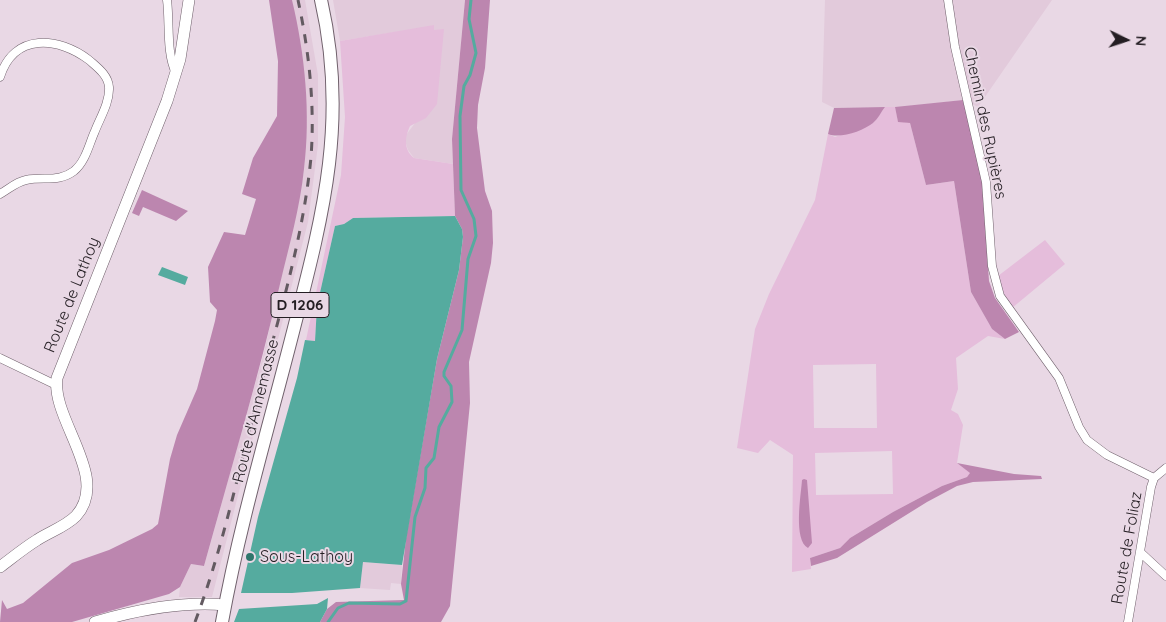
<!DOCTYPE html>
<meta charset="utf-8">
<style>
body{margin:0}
#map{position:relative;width:1166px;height:622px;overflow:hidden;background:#e9d8e5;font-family:Quicksand,sans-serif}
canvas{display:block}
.north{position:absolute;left:1101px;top:15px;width:50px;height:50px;-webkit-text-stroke:4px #e9d8e5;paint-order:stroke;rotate:94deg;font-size:14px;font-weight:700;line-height:20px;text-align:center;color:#241e23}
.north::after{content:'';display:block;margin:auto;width:18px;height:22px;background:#241e23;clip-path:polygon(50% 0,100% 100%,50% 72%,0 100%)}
</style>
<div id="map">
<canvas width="1166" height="622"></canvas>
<div class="north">N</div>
</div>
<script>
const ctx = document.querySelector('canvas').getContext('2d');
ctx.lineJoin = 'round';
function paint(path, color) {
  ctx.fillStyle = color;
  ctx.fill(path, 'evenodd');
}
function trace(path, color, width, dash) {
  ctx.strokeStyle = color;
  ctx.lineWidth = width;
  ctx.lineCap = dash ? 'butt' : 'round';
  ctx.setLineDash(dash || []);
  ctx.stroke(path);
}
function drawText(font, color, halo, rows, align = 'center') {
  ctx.font = font + ' Quicksand,sans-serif';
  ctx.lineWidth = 4;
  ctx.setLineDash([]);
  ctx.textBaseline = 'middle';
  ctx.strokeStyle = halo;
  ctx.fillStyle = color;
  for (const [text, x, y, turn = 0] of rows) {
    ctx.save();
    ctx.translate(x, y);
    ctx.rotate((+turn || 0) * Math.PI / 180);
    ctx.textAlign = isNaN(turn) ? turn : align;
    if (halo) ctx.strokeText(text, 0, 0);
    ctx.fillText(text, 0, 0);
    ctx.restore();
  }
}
paint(new Path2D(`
 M292,0H305L318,75V145L308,222L212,597H179L180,587L191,564L204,566L264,352L298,204L304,170L307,117L302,64Z
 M333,0H465L452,139L453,164L414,158L408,150L405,141L406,135L415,123L434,26L340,41Z
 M825,0H1052L978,107L963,100L902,107L834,108L822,102Z
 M363,562L402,565L401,584L391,583L390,590L360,588Z`), '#e2cadb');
paint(new Path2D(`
 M434,25V30L444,29L437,104L426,118L410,126C405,137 403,149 414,158L453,164L455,216L353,218L344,224L335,226L317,306L315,341L306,340L341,175L345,117L340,41Z
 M885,107H895L898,121L910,123L926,185L954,181L971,292L992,329L1005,339L988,336L956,358L958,389L951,410L958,414L963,425L957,463L971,473L967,477L942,486L893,512L850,538L840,548L810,558L811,569L792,572L793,455L770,440L758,453L737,448L755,329L769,294L815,200L828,134L835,137L874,122ZM876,364L877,428H814L813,365ZM892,451L893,494L816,495L815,453Z
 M1045,240L1065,264L1012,308L1003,292L998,276Z`), '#e5bddb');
paint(new Path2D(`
 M269,0H292C305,54 311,114 304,169C300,208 289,246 280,284C258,379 230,472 204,566L191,564L180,587L169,594L72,622H0L2,600L7,609L23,603L72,563L109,550L152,529L158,524L170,459L177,435L197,389L215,321L217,310L210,302L208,267L224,232L245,235L256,199L242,194L253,158L277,116L278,61Z
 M465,0H490L485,68L478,105L477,128L485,191L492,211L493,243L491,263L469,362L470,403L450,606L441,622H320L327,609L336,602L404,600L401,584L406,538L437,359L459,270L463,237L462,229L455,216L452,139Z
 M963,100L982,180L989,281L995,298L1019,332L1005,339L992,329L971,292L954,181L926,185L910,123L898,122L895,107Z
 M885,107C881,112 878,119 873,123C863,131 840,139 828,134L834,108Z
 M142,190L188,211L176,221L143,207L139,216L132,213Z
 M957,463L1014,474L1041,476L1042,479L973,482L957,486L927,502L837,558L811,566L810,558L840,548L850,538L893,512L942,486L967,477L970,473Z
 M804,479L807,480L812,543L808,548C793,540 801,495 802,480Z`), '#bc86af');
paint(new Path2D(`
 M455,216L462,229L463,237L459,270L437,359L402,565L363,562L360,588L292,593H241L258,517L297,378L305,340L315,341L317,306L335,226L344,224L353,218Z
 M162,267L188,277L185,285L158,275Z
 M328,598L327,609L320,622H234L239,609L317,604Z`), '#55ab9f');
trace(new Path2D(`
 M328,622L338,608L349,603L400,604L406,601L415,517L425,488L426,468L434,458L439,427L452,402L451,386L444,376V372L462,330L468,259L476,236L474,219L461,190L460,116L464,86L470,75L476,53L469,19L471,0`), '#55ab9f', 3);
const street = new Path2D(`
 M167,0C170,23 166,53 176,73
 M948,0L955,47L986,182L992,266L1000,296L1059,378L1079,427L1087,440L1107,455L1154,478
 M0,77C14,32 59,37 89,60C98,68 108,75 109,87C110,102 100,118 95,131C89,144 86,161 74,171C58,183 44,176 26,180C16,182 9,189 0,194
 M0,358L56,385
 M1140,552L1166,576
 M1128,622L1151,487L1154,478L1166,468`);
const secondary = new Path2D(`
 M0,567C12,558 24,548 37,540C49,532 65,527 76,516C111,477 51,420 57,378L167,101L180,59L189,0
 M95,622C137,610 181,601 225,605`);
const primary = new Path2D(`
 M222,622C240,522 270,423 295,324C324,212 348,117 321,0`);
trace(street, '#70616c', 9);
trace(secondary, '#70616c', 12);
trace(primary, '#70616c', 14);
trace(street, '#fff', 8);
trace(secondary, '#fff', 11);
trace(primary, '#fff', 12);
trace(new Path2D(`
 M195,622C221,553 237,479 255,408C276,325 303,242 311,157C315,105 309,51 298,0`), '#635a61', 3, [9, 9]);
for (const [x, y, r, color] of [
 [250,557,5,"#2f766c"]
]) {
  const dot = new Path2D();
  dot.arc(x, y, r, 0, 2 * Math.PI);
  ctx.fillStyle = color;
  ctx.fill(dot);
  trace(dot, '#e9d8e5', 2);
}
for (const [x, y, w] of [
 [300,305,58]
]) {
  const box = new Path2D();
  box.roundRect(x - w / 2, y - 12.5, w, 25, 4);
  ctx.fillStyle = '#e9d8e5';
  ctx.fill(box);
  trace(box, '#241e23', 1);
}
drawText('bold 15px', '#241e23', null, [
 ["D 1206",300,305]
]);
drawText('16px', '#241e23', '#e9d8e5', [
 ["Chemin des Rupières",985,123,78],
 ["Route de Lathoy",72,295,-68],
 ["Route d'Annemasse",256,411,-76],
 ["Route de Foliaz",1127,548,-80]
]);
drawText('16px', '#241e23', '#e9d8e5', [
 ["Sous-Lathoy",260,557]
], 'left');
</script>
